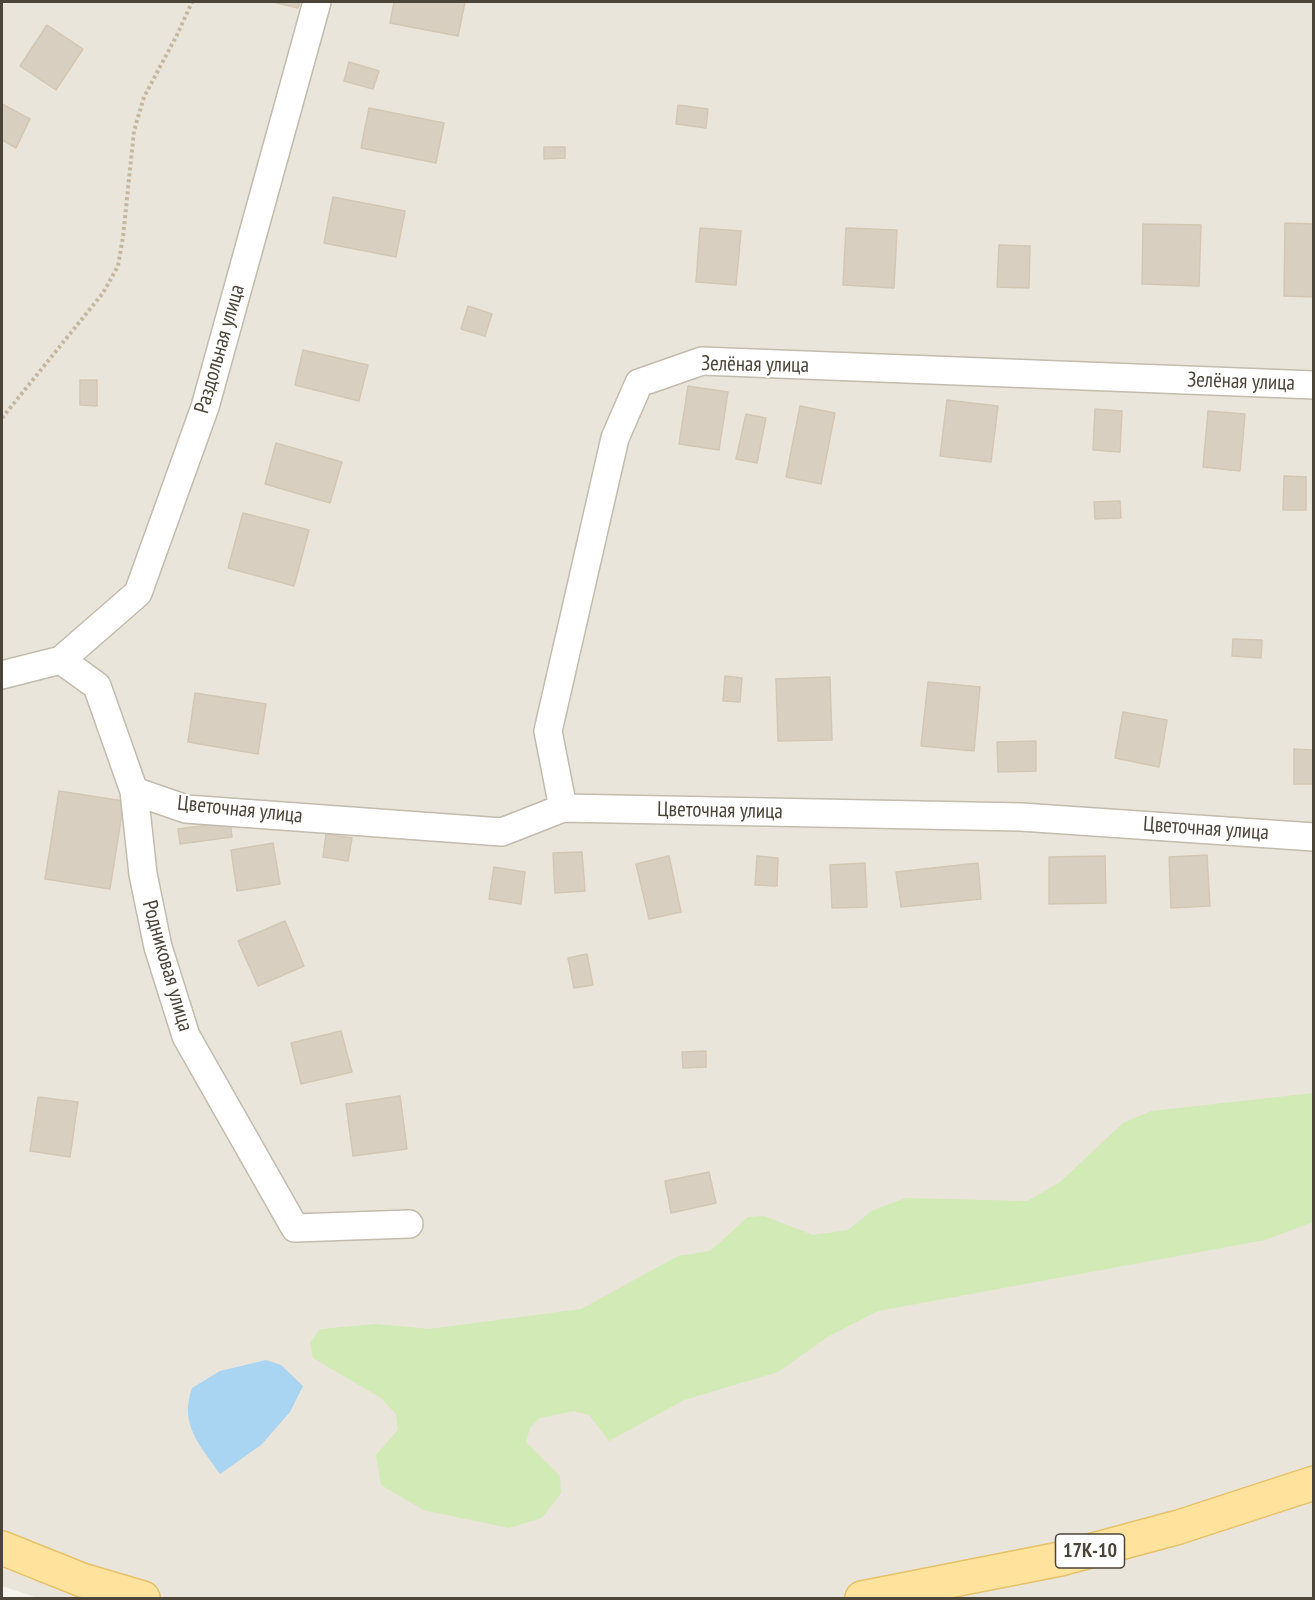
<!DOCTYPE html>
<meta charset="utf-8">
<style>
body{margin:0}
#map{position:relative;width:1315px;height:1600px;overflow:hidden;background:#f6f3ec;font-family:"PT Sans Narrow",sans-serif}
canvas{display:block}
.frame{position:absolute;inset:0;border:3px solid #4b4439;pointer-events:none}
</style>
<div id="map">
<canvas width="1315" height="1600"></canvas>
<div class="frame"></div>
</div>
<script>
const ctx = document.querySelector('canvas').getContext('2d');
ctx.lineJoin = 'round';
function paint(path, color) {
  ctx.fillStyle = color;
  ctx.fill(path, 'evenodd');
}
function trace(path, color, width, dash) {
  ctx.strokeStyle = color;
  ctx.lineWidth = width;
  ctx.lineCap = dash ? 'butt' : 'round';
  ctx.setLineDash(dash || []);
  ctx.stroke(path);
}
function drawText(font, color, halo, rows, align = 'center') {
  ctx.font = font + ' "PT Sans Narrow",sans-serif';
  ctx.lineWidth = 4.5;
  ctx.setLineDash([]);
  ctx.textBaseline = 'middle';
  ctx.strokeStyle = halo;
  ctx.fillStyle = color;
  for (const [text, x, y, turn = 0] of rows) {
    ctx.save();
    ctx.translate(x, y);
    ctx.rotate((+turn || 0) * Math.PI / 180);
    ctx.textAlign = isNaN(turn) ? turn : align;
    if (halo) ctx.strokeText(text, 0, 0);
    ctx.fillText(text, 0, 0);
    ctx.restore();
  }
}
paint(new Path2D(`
 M2,2H1313V1598H38L2,1586Z`), '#eae5da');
paint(new Path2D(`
 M1313,1093V1222L1265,1240L878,1311L829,1336L778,1372L684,1400L609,1441L589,1415L574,1411L540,1418L530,1428L526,1442L560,1476L561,1493L542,1518L509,1528L423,1510L381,1485L376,1455L398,1430L396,1414L381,1398L313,1358L310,1343L320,1329L376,1324L429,1329L581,1309L678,1256L710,1251L748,1217L764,1216L813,1235L848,1230L873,1210L906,1198L1027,1201L1060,1182L1123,1123L1151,1111Z`), '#d2eab5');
paint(new Path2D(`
 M266,1360L281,1365L303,1386L290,1412L261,1445L220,1474C200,1445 179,1425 192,1388L220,1371Z`), '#a9d4f2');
const building = new Path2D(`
 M273,2H300L298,8Z
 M394,2H465L458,36L390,23Z
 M47,25L83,49L56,90L20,66Z
 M349,62L379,71L373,89L344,81Z
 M2,104L30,119L16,148L2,140Z
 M678,105L708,109L706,128L676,124Z
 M369,108L444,123L436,163L361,148Z
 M544,147H565V158L544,159Z
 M333,197L405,211L396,257L324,243Z
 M1285,223L1314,224V297L1284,296Z
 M1143,224L1201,225L1199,286L1142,284Z
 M700,228L741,231L736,285L696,282Z
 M846,228L897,230L894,288L843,285Z
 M999,245L1030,246L1029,288L997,287Z
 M468,306L492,314L485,336L461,329Z
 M303,350L368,365L359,401L295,385Z
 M80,380H97V406L80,405Z
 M688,386L728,392L719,450L679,444Z
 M947,400L998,406L991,462L940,456Z
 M800,406L835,413L821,484L786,477Z
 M1095,409L1122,411L1120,452L1093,450Z
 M1208,411L1245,414L1240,471L1203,467Z
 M746,414L766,418L757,463L736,459Z
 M276,443L342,462L330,503L265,484Z
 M1284,476L1306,477V510H1283Z
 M1120,501L1121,518L1095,519L1094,502Z
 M243,513L309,530L294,586L228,568Z
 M1233,639L1262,640L1261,658L1232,656Z
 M725,676L742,678L740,702L723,701Z
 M830,677L832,740L778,741L776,679Z
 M928,682L980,687L974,751L921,746Z
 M195,693L266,704L258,754L188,742Z
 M1123,712L1167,720L1159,767L1115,758Z
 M1036,741V771L998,772L997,742Z
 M1294,749L1314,750V784H1294Z
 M59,791L124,801L110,889L45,879Z
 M230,822L232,837L180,844L178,829Z
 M326,834L352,838L348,861L323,857Z
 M273,843L280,884L237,891L231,850Z
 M582,852L585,891L555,893L553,853Z
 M1207,855L1210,906L1171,908L1169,857Z
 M669,856L681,912L649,919L636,864Z
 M757,856L778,858L777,886L755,885Z
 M1105,856L1106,903L1049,904V857Z
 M865,863L867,907L832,908L830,865Z
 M978,863L981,899L901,907L896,872Z
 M494,867L525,872L521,904L489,899Z
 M285,921L304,966L258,986L238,941Z
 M587,954L593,985L574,988L568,958Z
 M341,1031L352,1072L301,1084L291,1043Z
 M706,1051V1067L683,1068L682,1052Z
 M400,1096L407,1149L353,1156L346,1104Z
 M38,1097L78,1102L70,1157L30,1151Z
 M709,1172L716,1203L671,1213L665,1181Z`);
paint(building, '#d8cfc1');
trace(building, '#d3c7b4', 1.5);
const street = new Path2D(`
 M61,660L97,686L134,791L143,874L158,947L186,1036L295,1228L409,1224
 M2,675L61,660L138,593L205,407L317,2
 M134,791L186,809L502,832L563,808L1021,817L1314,837
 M563,808L548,731L615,438L639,383L702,361L1314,385`);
const primary = new Path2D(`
 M2,1548L82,1580L143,1598
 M862,1598L1060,1559L1179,1527L1314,1483`);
trace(street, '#c2bbae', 30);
trace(primary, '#e6c16a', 36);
trace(new Path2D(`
 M2,418L103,293L118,266L123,237L134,131L144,97L177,35L192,2`), '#c4b79f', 4, [3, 3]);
trace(street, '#fff', 27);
trace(primary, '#ffe39c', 33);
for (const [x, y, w] of [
 [1090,1551,69]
]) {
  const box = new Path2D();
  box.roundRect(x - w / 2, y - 17, w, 34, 4.5);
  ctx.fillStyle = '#fff';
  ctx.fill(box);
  trace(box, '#4b4439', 1.5);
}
drawText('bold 20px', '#4b4439', null, [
 ["17К-10",1090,1551]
]);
drawText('21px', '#4b4439', '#fff', [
 ["Раздольная улица",220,349,-74],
 ["Зелёная улица",755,365,1],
 ["Зелёная улица",1241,382,2],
 ["Цветочная улица",240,810,6],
 ["Цветочная улица",720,811,1],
 ["Цветочная улица",1206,829,4],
 ["Родниковая улица",167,966,74]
]);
</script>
